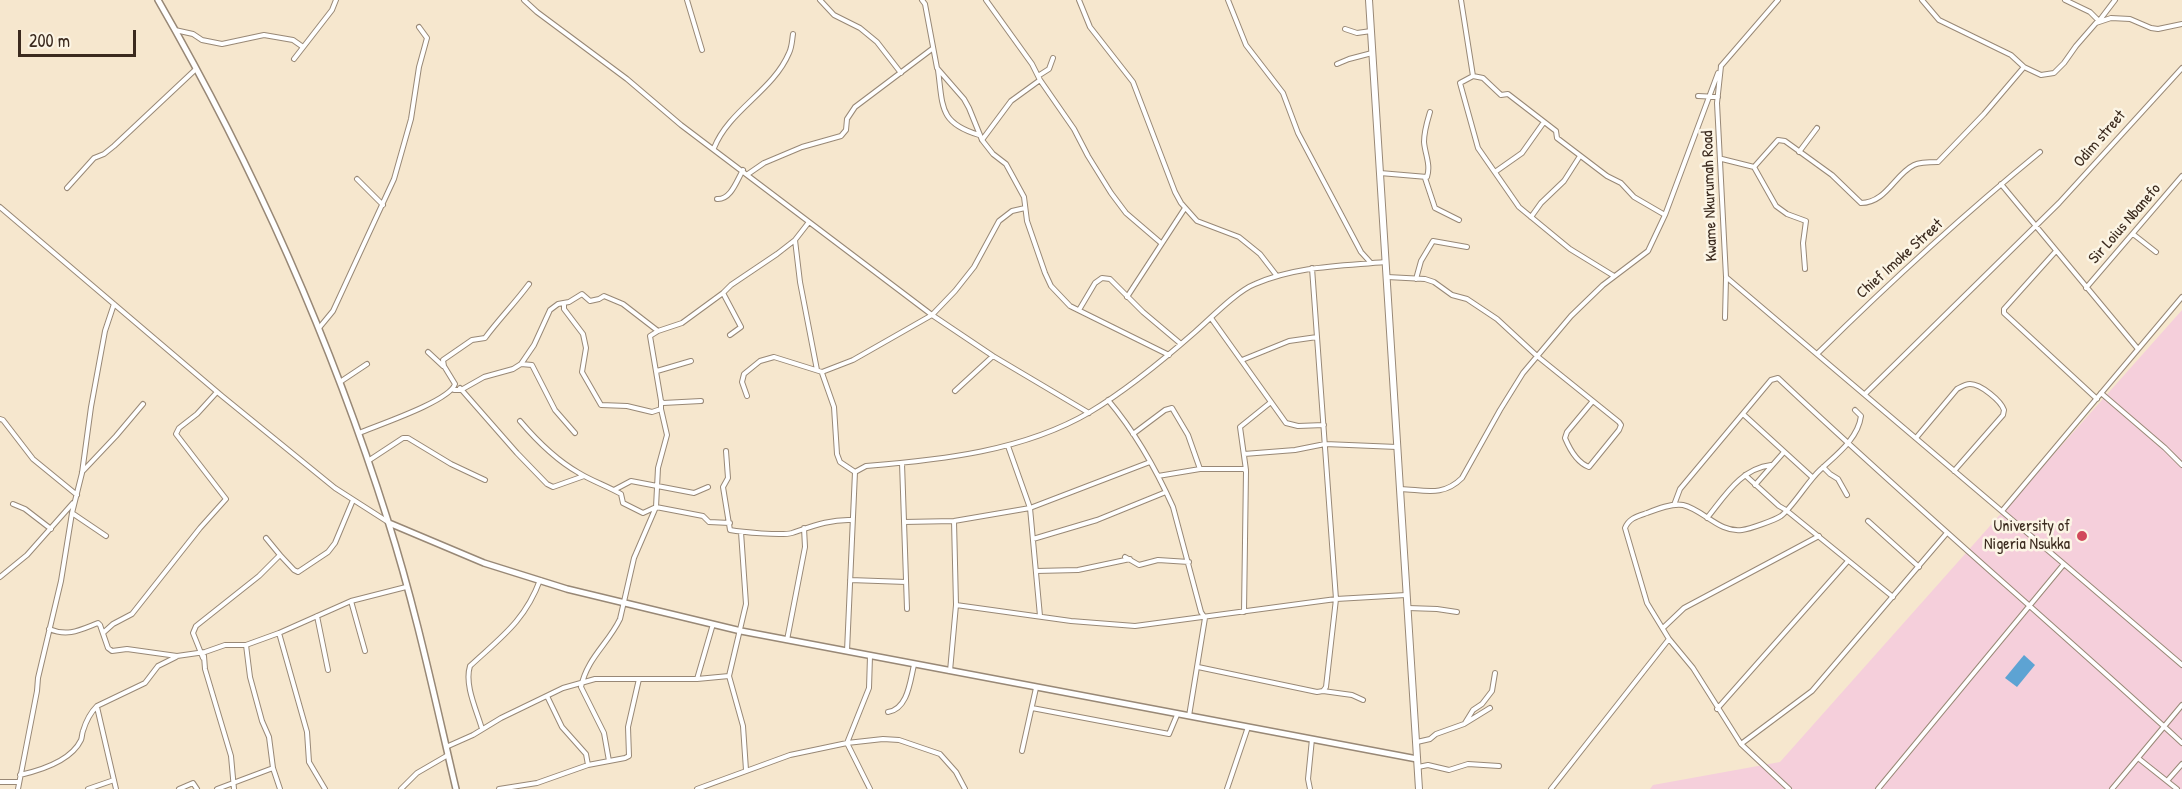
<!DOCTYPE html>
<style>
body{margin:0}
#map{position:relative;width:2182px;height:789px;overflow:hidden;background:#f6e7ce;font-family:"Patrick Hand",sans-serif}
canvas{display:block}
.scale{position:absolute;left:18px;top:30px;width:118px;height:27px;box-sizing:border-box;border:3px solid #3b2a1e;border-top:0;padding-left:8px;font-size:18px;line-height:21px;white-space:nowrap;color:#3b2a1e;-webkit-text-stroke:4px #fcf5e5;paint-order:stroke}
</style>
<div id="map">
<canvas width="2182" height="789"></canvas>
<div class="scale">200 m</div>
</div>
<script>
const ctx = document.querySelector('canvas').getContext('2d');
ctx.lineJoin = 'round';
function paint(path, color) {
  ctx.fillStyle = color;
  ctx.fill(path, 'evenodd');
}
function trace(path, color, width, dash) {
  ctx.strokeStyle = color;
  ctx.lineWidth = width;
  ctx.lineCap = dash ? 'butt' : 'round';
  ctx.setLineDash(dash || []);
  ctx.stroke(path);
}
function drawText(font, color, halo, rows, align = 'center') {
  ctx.font = font + ' "Patrick Hand",sans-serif';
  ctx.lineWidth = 5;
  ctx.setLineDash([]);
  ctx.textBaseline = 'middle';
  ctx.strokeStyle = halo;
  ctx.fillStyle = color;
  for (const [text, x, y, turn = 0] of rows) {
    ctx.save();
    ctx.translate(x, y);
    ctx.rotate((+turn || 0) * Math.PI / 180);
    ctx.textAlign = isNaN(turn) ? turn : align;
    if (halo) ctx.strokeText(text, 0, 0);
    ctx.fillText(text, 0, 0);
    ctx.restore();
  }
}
paint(new Path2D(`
 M2182,310V789H1650L1653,785L1780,762Z`), '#f5cfdb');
paint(new Path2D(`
 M2024,655L2035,665L2017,687L2005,678Z`), '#5da3d3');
const street = new Path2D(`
 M524,0L537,12L627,79L681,125L932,315L993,356L1089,413
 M687,0L702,50
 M820,0L834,15L860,28L877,42L901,73
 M922,0L925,4L937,68L964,99L969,108L982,140L993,154L1006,164L1024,197L1027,221L1045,273L1051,286L1070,306L1169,355
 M986,0L1032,64L1040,80
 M1079,0L1090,27L1133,82L1175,192L1181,203L1197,221L1239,237L1260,254L1277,276
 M1228,0L1246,45L1283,93L1298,133L1361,252L1371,263
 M1461,0L1473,76
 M1922,0L1939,20L2011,55L2024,67L2041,75L2054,73L2064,63L2076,46L2096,23L2111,18L2130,19L2151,28L2158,29L2182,24
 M2065,0L2090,12L2099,21L2115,0
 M1345,29L1357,33L1371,31
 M175,30L193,34L202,40L222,44L264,35L293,40L303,47
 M294,59L332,10L336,0
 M1337,64L1349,59L1372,53
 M1721,66L1717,103L1726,277L2064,564L1878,789
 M1721,66L1778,0
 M938,70C943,107 939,123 979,135
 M1038,76L1049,69L1053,58
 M1698,96L1718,97
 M982,140L1011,101L1040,80L1074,129L1088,156L1111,193L1126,213L1161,243
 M714,148C729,110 773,91 789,53C792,47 792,40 793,34
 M1799,152L1817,128
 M1722,159L1754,167L1778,140L1785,141L1832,175L1861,203C1886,203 1895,174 1914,165C1920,162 1931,162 1938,162L1984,114L2024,67
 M1754,167L1776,206L1787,214L1806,221L1803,243L1805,269
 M1495,172L1522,153L1544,122
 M1380,173L1427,177C1431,165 1425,154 1424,142C1424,131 1427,122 1430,112
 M748,174L764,163L802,147L841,136L846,130L847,119L855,107L932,49
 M1425,178L1435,208L1459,220
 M357,179L383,205
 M2001,184L2138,349
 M67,188L94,158L104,154L114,146L196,69
 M717,199C731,200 737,180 743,170
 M0,207L222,396L335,488L388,522
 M1531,217L1541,203L1564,181L1580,156
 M809,222L795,240L800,282L817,370
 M2133,234L2156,252
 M2056,251L2004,309V313L2097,399
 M1614,276L1570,249L1519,207L1478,148L1460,83L1473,76L1483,78L1501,95L1508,94L1556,131L1557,138L1607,176L1621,183L1634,197L1665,215
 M1387,277L1425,279L1434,282L1452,295L1467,299L1497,319L1537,356L1619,422L1621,425L1619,430L1589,467C1578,463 1570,450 1565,438L1567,432L1592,402
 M1416,279L1421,261L1433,241L1467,247
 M2086,288L2182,176
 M723,293L741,327L730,335
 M1127,297L1185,208
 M564,303V309L583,334L586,348L582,372L601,405L627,406L652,412L661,409
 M1079,310L1095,283L1102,278L1110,279L1143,312L1181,344
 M1211,318L1286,423L1298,426L1324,425
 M1725,318L1726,278
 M319,328L333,311L394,179L411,119L419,67L427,38L419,27
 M428,352L443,366
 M1818,353C1889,283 1963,215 2040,152
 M1242,360L1289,341L1317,337
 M521,364L532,365L555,410L575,433
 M657,371L691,361
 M822,373L834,407L837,454L840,462L855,472
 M340,382L367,364
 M460,388L517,453L547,484L553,487L584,476
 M454,390H461L484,377L513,369L521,364L534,345L550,310L558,304L569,302L582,294L590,301L599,299L604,296L623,304L658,331
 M955,391L993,356
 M2101,393L2165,448L2182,465
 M1865,394L2059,203L2182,68
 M747,396L742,382L744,374L760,361L774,357L822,372L853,360L932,315L955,291L974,267L999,221L1012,211L1025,208
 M1108,400C1135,432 1156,469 1173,507L1201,612L1205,618L1189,716
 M701,401L663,403L661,401L650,336L658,331L682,323L723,293L731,285L777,254L795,240
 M1743,414L1812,477
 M0,419L3,420L33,459L77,495
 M520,421C537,441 556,460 579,473C592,481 607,486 621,494L623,503L643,513L656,507L703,516L709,522L730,523
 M359,433C378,425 450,401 455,384L444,366L443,360L472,340L485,338C499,319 515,303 529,284
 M1133,434L1165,410L1172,408L1188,435L1200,469
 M1916,438L1957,389C1961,387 1965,384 1970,384C1981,384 2001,401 2004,410L2003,415L1954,471
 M1008,446L1030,508L1040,616
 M726,451L728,478L723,487L730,530C741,532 782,536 792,533C813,526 831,519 852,520
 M1244,454L1295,450L1325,444L1397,447
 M368,461L403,438H408L451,464L485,480
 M902,463L907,609
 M1823,467L1830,474L1838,479L1847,495
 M1246,470L1240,427L1271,402
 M82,472L116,436L143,404
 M855,472L866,466C941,460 1024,451 1090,412C1127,390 1162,361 1195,332C1211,318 1237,291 1255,284C1296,266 1342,266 1385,262
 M1745,475L1779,506L1786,510L1893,597
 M1158,476L1200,469H1244L1246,471L1244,612
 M1755,485L1784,452
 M1401,489C1425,490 1443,497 1462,478L1500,410L1523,373L1571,316L1603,285L1648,251L1665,215L1718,73
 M614,490L631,481L694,493L708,487
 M13,504L25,509L51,529
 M1674,505L1680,489L1771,380L1778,378C1910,503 2048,620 2182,743
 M2002,511L2182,297
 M72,513L106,536
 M1707,518C1725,496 1740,469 1771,465
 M1868,521L1919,567
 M904,522L954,521L1030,508L1150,462
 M741,532L746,604L729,676L743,726L746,770
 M266,538L280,555
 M1033,539L1097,520L1166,492
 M1125,557L1139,565L1158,560L1189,562
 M2064,564L2182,665
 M1036,571L1078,570L1130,559
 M0,577L27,555L73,503
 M850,580L906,582
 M351,601L365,651
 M956,605L1071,621L1135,626L1336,599L1406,595
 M1408,608L1437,609L1457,612
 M317,616L328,670
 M1663,628L1684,608L1819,536
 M49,629C68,637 80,630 98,623L100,625L108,648L112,651L127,649L177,656L205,652L225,645H246L279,633L351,601L406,587
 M103,633L113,624L132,614L200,528L226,499L176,434L179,428L197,414L217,392
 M279,633L307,732L309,762L325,789
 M787,640L805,547L804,528
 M246,645L250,677L262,721L269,737L273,768L280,789
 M847,651L855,472
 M204,656L205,669L231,756L234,789
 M203,658L193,633L196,626L259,576L280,555L294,570L298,572L328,552L335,543L353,500
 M1198,667L1317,692L1323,691L1326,687L1336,599L1312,268
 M950,671L956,605L954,521
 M697,679L713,624
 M1323,691L1352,695L1363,700
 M547,696L562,727L586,754L588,765
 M97,707L116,789
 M1032,708L1169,734L1177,715
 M1717,709L1848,561
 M888,712C908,709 910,681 914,665
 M1465,723L1473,710L1482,704L1492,691L1495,673
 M482,729C477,711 464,685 470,666C500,638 525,621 540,580
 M1417,742L1430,739L1436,734L1464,724L1490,708
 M1741,744L1812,691L1946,534
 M446,747L473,735L501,718L563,688L595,679H697L729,676
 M1022,751L1036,688
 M2138,758L2177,789
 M609,761L604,733L581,687C587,658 608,644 620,619L634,558L656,507L658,468L667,435L661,409V401
 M1418,767L1428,765L1449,770L1468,764L1499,766
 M20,775C42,770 71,761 81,740C82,738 82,733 83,731C86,721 90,713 97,706L145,683L158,666L176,657
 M2167,781L2182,764
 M0,782H19
 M18,789L37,691L38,678L61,581L72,513L82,473L91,407L105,331L114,304
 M88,789L114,780
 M179,789L193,783L197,789
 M217,789L273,768
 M401,789L417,773L448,755
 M499,789L537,783L588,765L625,758L629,756L628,727L639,679
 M697,789L790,755L847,743L883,739L899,740L940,754L956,772L965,789
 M870,789L847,743L869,688L870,656
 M1227,789L1248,727
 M1310,789L1308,779L1312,739
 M1551,789L1669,639
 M1789,789L1741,744L1693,668L1669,639L1647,603L1625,528C1629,518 1638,516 1647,513C1657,509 1672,503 1683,505C1704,510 1719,533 1742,530C1750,529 1775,520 1781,516C1792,508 1808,481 1820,470C1836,455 1858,439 1861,416L1855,410
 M2112,789L2182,705`);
const secondary = new Path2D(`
 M158,0C253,165 331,340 388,521C416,609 435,700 456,789
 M389,523L484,563L567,589L741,631L1417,759`);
const primary = new Path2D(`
 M1369,0L1419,789`);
trace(street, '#988876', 6);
trace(secondary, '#988876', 8);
trace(primary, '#988876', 8);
trace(street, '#fff', 4);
trace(secondary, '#fff', 5);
trace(primary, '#fff', 6);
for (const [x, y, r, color] of [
 [2082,536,6,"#d1495b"]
]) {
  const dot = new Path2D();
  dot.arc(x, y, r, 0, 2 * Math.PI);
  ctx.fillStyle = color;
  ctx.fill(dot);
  trace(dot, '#fcf5e5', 2);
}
drawText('16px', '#3b2a1e', '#fcf5e5', [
 ["Odim street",2100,139,-49],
 ["Kwame Nkurumah Road",1710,196,-92],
 ["Sir Loius Nbanefo",2125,224,-49],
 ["Chief Imoke Street",1900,259,-42]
]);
drawText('16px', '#3b2a1e', '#fcf5e5', [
 ["University of",2070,527],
 ["Nigeria Nsukka",2070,545]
], 'right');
</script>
